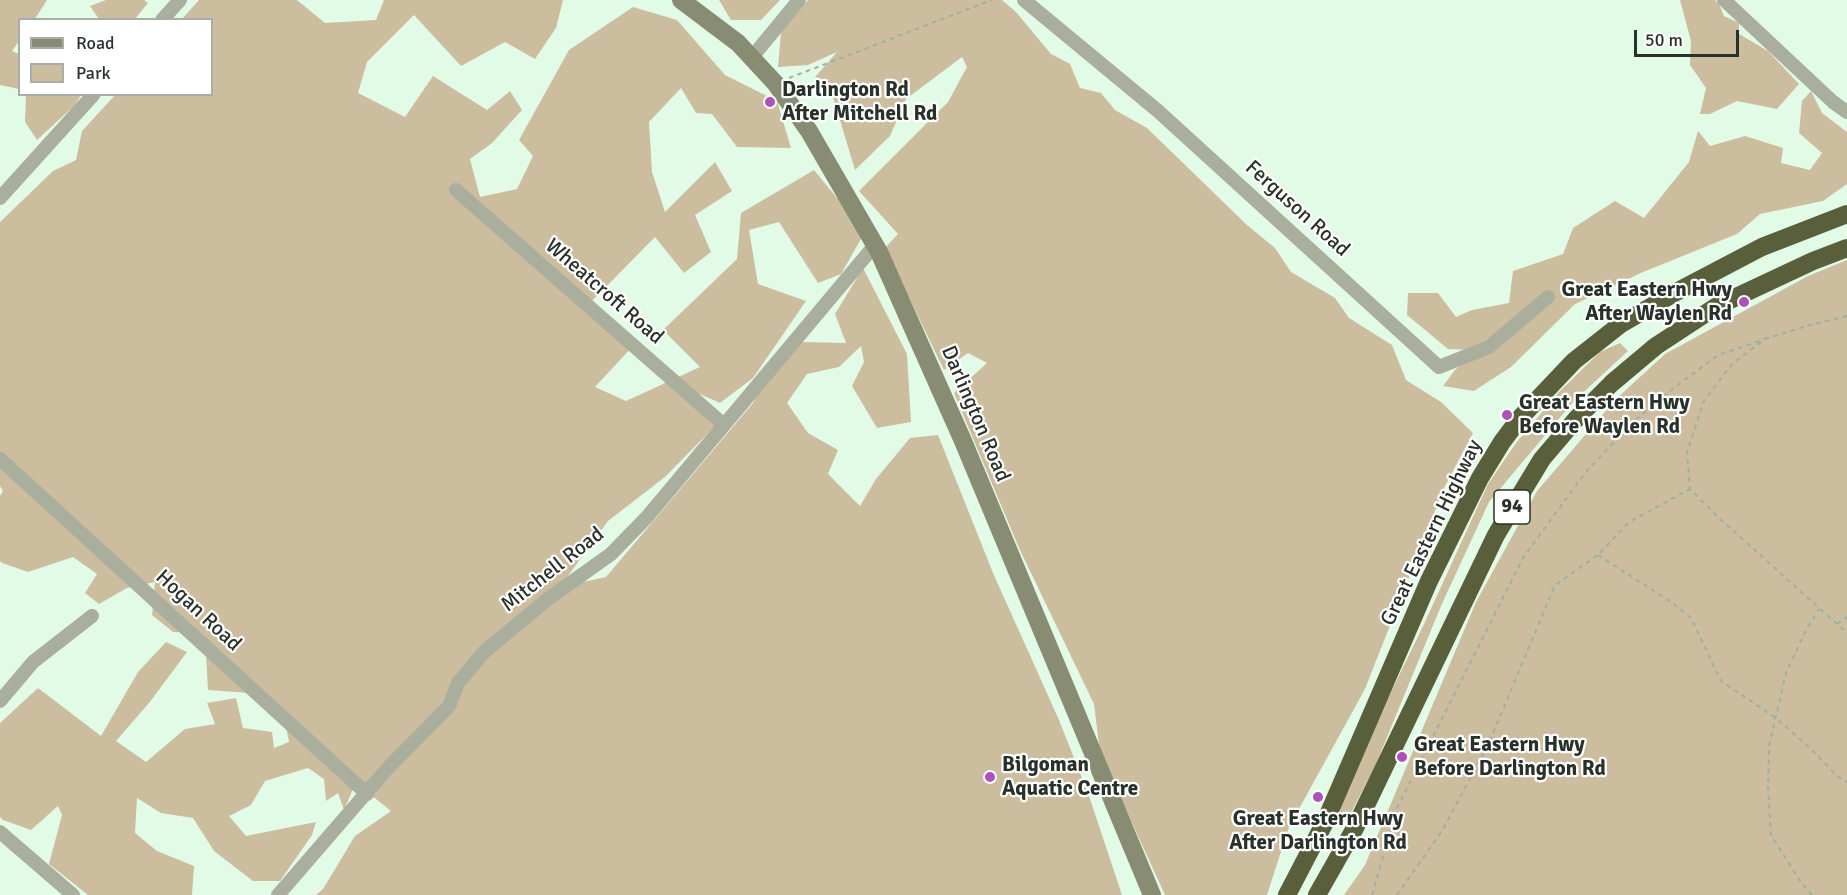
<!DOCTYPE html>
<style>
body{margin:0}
#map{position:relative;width:1847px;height:895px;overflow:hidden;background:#e2fbe7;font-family:Signika,sans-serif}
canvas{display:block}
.legend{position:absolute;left:18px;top:18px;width:195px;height:78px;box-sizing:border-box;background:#fff;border:2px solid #a9adaa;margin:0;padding:8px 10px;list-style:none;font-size:18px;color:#28312a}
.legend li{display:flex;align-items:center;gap:12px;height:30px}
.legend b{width:30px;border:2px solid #a9adaa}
.scale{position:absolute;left:1634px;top:30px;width:105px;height:27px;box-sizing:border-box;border:3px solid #28312a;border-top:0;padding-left:8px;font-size:18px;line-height:21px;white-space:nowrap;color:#28312a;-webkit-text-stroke:4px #fff;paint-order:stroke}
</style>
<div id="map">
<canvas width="1847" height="895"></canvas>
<ul class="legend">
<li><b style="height:8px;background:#878c72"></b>Road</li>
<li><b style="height:16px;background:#cdbd9f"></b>Park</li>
</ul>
<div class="scale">50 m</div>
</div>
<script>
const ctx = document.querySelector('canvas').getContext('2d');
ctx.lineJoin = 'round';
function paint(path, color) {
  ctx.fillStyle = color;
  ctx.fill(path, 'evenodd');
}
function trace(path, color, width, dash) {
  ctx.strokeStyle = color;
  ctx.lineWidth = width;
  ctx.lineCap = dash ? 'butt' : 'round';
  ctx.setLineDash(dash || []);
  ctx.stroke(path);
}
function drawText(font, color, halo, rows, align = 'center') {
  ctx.font = font + ' Signika,sans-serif';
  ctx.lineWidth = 4.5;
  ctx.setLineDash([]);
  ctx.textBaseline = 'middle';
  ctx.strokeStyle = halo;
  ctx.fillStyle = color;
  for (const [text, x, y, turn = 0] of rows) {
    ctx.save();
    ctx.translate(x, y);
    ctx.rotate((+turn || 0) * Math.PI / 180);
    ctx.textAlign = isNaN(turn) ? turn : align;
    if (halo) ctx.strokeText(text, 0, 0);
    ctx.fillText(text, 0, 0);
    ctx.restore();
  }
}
paint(new Path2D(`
 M0,0H47L35,19L20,20L19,41L12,51L19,54V89L0,85Z
 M106,0H144L148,3L135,19H99L90,6Z
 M199,0H297L325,23L376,20L384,0H563L556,28L535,59L505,42L461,66L414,15L367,62L358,93L405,117L433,76L487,110L510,91L522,110L492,143L470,159L480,197L517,189L533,156L519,140L569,50L633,7L677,20L725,75L777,101L791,148L737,147L712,114L696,113L681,88L649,122L652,172L665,212L715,162L732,191L695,215L711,252L684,273L655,237L592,301L633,346L595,387L626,401L700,367L663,330L737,259L741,213L814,170L865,232L841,274L818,283L779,222L749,230L758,284L806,301L753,378L720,403L695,392L719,422L665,477L608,521L560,587L606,577L753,403L767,377L802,342L846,343L835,314L863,268L907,354L911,422L877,428L852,386L864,362L861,346L839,367L807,374L787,403L808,433L838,450L828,474L860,506L876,479L910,438L938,435L993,573L1059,720L1088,793L1122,895H316L323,889L355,836L391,811L371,795L353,789L344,810L338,793L326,801L324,779L308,768L265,781L251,805L229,816L246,836L316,822L312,835L280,881H253L214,851L193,818L161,813L137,798L135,833L157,851L194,866L192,895H88L49,864L62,815L58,806L31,830L3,820L0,817V723L38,688L101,736L138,672L166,642L187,652L149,703L116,741L146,762L185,729L215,724L207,703L236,698L243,728L272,732L274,748L289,742L283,712L249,693L208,690L206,655L194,633L173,632L152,615L155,582L127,588L99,604L85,593L97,574L73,557L28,572L2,563L0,561V496L3,491L0,486V222L53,171L76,160L82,131L115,95L212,94V20L182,19Z
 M719,0H780L761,20H731Z
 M808,0H1002L1016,12L1051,54L1070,64L1080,88L1101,93L1115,110L1147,128L1247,225L1275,248L1291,272L1335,298L1349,318L1392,345L1406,380L1441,402L1473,433L1444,488L1365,689L1289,827L1267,895H1165L1100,753L1094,704L1019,548L954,393L987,363L968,353L944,370L885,248L898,234L859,191L948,102L967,67L962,57L906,99L890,136L855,170L830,87L815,77L837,52L808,65L778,67L781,32Z
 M1680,0H1715L1719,4L1724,16L1739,23V34L1768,51L1799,84L1777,109L1737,101L1710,114H1700L1706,88L1690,65L1691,41Z
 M1811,91L1822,113L1847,132V184L1823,201L1760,214L1737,234L1643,272L1575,304L1511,367L1474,391L1443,386L1455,370L1477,350L1448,349L1407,315L1408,293H1438L1456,317L1472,310L1509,303L1513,271L1563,254L1573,228L1615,201L1644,218L1689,162L1698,131L1710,146L1745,136L1783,148L1781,163L1810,170L1822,153L1799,133L1802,101Z
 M26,95H81L75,105L37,140L25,122Z
 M1847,260V895H1344L1365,865L1476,602L1537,491L1616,399L1665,354L1808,276Z
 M1620,343L1628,351L1573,402L1489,502L1441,606L1376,764L1347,821L1336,820L1343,791L1424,624L1488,484L1516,443L1558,393L1600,352Z`), '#cdbd9f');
trace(new Path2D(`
 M789,78L992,0
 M1847,316L1810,325L1765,339L1732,364L1704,401L1687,452L1690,489L1719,518L1847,633
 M1598,555L1671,602L1691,618L1721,681L1776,718L1812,750L1837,776L1847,782
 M1837,624L1847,617
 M1372,895L1397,808L1523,558L1585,473L1632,423L1670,391L1718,355L1765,339
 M1397,895L1442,831L1488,745L1555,585L1598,555L1629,522L1690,489
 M1812,895L1800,881L1771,835L1768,787L1769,746L1786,673L1805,632L1819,609`), '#9db0a1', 2, [4.5, 4.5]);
trace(new Path2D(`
 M1024,0L1158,111L1439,367L1489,347L1548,297
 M1724,0L1833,102L1847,112
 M162,20L180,0
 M753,56L799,0
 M456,190L724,425
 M0,198L94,94
 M0,459L367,794
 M0,701L33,662L92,616
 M0,832L73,895
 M278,895L387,769L449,706L458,683L484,652L548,599L611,554L647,517L875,245`), '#aaae9c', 14);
trace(new Path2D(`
 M681,0L738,43L776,84L809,131L879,252L963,441L1152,895`), '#878c72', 18);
trace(new Path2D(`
 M1287,895L1325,822L1429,581L1480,478L1502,442L1520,418L1574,361L1621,324L1678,291L1762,247L1847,214
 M1317,895L1355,828L1496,535L1542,459L1577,418L1612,383L1656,346L1717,306L1813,261L1847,248`), '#595f3a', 18);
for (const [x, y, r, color] of [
 [770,102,6,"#af51bb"],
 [1744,302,6,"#af51bb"],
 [1507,415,6,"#af51bb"],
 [1402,757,6,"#af51bb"],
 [990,777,6,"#af51bb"],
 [1318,797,6,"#af51bb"]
]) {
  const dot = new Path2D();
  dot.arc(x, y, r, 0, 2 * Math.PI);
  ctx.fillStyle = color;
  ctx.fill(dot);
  trace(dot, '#fff', 2);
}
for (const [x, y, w] of [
 [1512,507,36]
]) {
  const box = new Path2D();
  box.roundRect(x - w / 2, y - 17, w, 34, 4.5);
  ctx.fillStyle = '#fff';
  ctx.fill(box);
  trace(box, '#28312a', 1.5);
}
drawText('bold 20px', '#28312a', null, [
 ["94",1512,507]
]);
drawText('bold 21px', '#28312a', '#fff', [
 ["Darlington Rd",782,90],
 ["After Mitchell Rd",782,114],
 ["Great Eastern Hwy",1732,290,"right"],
 ["After Waylen Rd",1732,314,"right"],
 ["Great Eastern Hwy",1519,403],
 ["Before Waylen Rd",1519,427],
 ["Great Eastern Hwy",1414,745],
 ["Before Darlington Rd",1414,769],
 ["Bilgoman",1002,765],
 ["Aquatic Centre",1002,789],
 ["Great Eastern Hwy",1318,819,"center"],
 ["After Darlington Rd",1318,843,"center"]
], 'left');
drawText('21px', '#28312a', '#fff', [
 ["Ferguson Road",1297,209,42],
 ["Wheatcroft Road",604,292,41],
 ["Darlington Road",975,414,67],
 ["Great Eastern Highway",1432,533,-64],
 ["Mitchell Road",553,570,-38],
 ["Hogan Road",198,611,43]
]);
</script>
